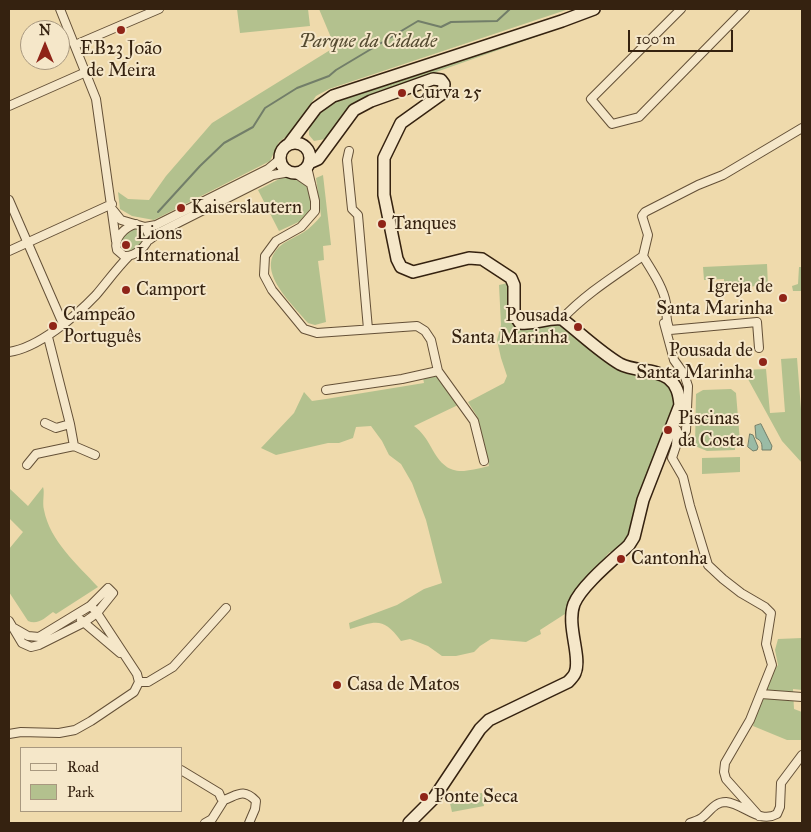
<!DOCTYPE html>
<meta charset="utf-8">
<style>
body{margin:0}
#map{position:relative;width:811px;height:832px;overflow:hidden;background:#efdaac;font-family:"IM FELL Great Primer",serif}
canvas{display:block}
.frame{position:absolute;inset:0;border:10px solid #352210;pointer-events:none}
.legend{position:absolute;left:20px;top:747px;width:162px;height:65px;box-sizing:border-box;background:#f5e7c9;border:1px solid #a8987f;margin:0;padding:6px 9px;list-style:none;font-size:15px;color:#352210}
.legend li{display:flex;align-items:center;gap:10px;height:25px}
.legend b{width:25px;border:1px solid #a8987f}
.north{position:absolute;left:20px;top:20px;width:50px;height:50px;box-sizing:border-box;background:#f5e7c9;border:1px solid #a8987f;border-radius:50%;rotate:0deg;font-size:14px;font-weight:700;line-height:20px;text-align:center;color:#352210}
.north::after{content:'';display:block;margin:auto;width:18px;height:22px;background:#8f2418;clip-path:polygon(50% 0,100% 100%,50% 72%,0 100%)}
.scale{position:absolute;left:628px;top:30px;width:105px;height:22px;box-sizing:border-box;border:2px solid #352210;border-top:0;padding-left:6px;font-size:15px;line-height:18px;white-space:nowrap;color:#352210;-webkit-text-stroke:4px #f5e7c9;paint-order:stroke}
</style>
<div id="map">
<canvas width="811" height="832"></canvas>
<div class="frame"></div>
<ul class="legend">
<li><b style="height:6px;background:#f5e7c9"></b>Road</li>
<li><b style="height:14px;background:#b3c18e"></b>Park</li>
</ul>
<div class="north">N</div>
<div class="scale">100 m</div>
</div>
<script>
const ctx = document.querySelector('canvas').getContext('2d');
ctx.lineJoin = 'round';
function paint(path, color) {
  ctx.fillStyle = color;
  ctx.fill(path, 'evenodd');
}
function trace(path, color, width, dash) {
  ctx.strokeStyle = color;
  ctx.lineWidth = width;
  ctx.lineCap = dash ? 'butt' : 'round';
  ctx.setLineDash(dash || []);
  ctx.stroke(path);
}
function drawText(font, color, halo, rows, align = 'center') {
  ctx.font = font + ' "IM FELL Great Primer",serif';
  ctx.lineWidth = 4;
  ctx.setLineDash([]);
  ctx.textBaseline = 'middle';
  ctx.strokeStyle = halo;
  ctx.fillStyle = color;
  for (const [text, x, y, turn = 0] of rows) {
    ctx.save();
    ctx.translate(x, y);
    ctx.rotate((+turn || 0) * Math.PI / 180);
    ctx.textAlign = isNaN(turn) ? turn : align;
    if (halo) ctx.strokeText(text, 0, 0);
    ctx.fillText(text, 0, 0);
    ctx.restore();
  }
}
paint(new Path2D(`
 M237,9H308L310,26L240,33Z
 M319,9H566V10L329,89L316,96L291,133L279,142L270,161L154,220L132,216L120,209L118,192L128,199L149,200L166,176L212,123L335,47Z
 M561,25V28L368,96L357,102L325,139L314,141L309,135C309,115 328,105 343,98Z
 M323,175L331,245L323,246L324,260L318,261L326,322L315,325L308,323C291,302 250,267 284,243C290,239 298,236 304,232C310,228 316,222 321,216L316,178Z
 M285,176C305,177 309,187 312,205L305,219L279,231L258,190Z
 M133,228L142,229L145,237L135,250L126,251L121,247V241L124,235Z
 M767,264L768,286L724,287V279L704,280L703,267Z
 M799,267H802V291H793L792,286L798,284Z
 M508,283L513,322L560,323L584,340L672,385L678,401L630,537L616,552H610L606,556L605,562L568,612L540,630L541,634L526,642L491,639L480,646L474,652L456,656H442L428,646L410,639L401,641C383,617 377,621 350,629L349,623L397,605L424,589L442,583L426,520L412,483L401,464L389,455L382,441L371,426L356,427L353,438L339,443H328L276,455L261,448L294,413L304,392L312,401L326,399L424,383L423,378L438,375L458,405L414,426C422,432 426,438 431,447C447,477 460,473 489,466L478,418L468,402L504,383L507,376L501,358L497,340L501,325L499,285Z
 M797,358L802,422V463L782,441L743,370L766,369L770,413L785,412L781,359Z
 M731,389L736,393L740,442L735,445V450L707,451L695,446L696,394L703,390Z
 M740,457V472L702,474V458Z
 M43,487C45,492 42,502 44,510C50,541 77,564 98,587L56,614L53,612C45,618 38,625 28,621L9,592V549L23,532L9,518V488L28,506Z
 M802,638V690L793,689L794,709L802,712V740H787L753,726L764,683L778,665L775,650L778,639Z
 M482,793L484,806L452,812L449,799Z`), '#b3c18e');
const water = new Path2D(`
 M761,424L772,446L771,450H762C762,444 762,441 756,438L755,426Z
 M750,434L753,435L758,447L757,450L753,451L748,447Z`);
paint(water, '#9abba5');
trace(water, '#727e69', 1);
trace(new Path2D(`
 M158,212L200,166L224,143L253,127L265,108L297,88L329,76L336,70L418,21L441,27L451,22L497,21L510,9
 M9,358V356`), '#727e69', 2);
const street = new Path2D(`
 M60,9L96,99L116,241
 M681,9L591,99L612,124L639,117L745,9
 M75,45L159,9
 M9,106L86,72
 M349,151L347,160L352,209L358,215L368,329
 M307,167L315,201V211L301,227L276,241L265,256L264,275L272,290L304,329L317,333L417,326L425,331L431,340L438,371L474,421L484,461
 M295,173L311,184
 M9,200L63,324
 M113,210L121,220L145,227L149,235C148,246 135,257 124,256L117,250C113,238 125,227 136,224
 M145,227L156,225L268,169L280,159
 M149,240L160,232L273,175L290,172
 M9,251L112,204
 M643,256L648,235L642,216L645,212L698,185L723,175L802,128
 M643,256C651,270 663,286 666,303C667,313 665,321 670,330L757,322L759,348
 M562,319C585,294 616,275 643,256
 M664,323L674,360L684,374L688,386L686,431L676,445
 M9,352C38,348 76,316 96,295C107,282 117,268 129,256
 M326,390L402,379L438,371
 M45,423L56,428L70,424L48,337
 M70,424L74,446L95,455
 M673,426L677,430L676,446L672,458L683,477L690,506L708,565L723,579L741,593L765,607L771,613L766,644L772,665L750,720L725,763L724,772L726,779L759,816
 M27,465L36,454L74,446
 M81,620L120,653
 M9,621L22,643L31,647L39,645L83,623L97,613L113,593L108,588L90,606
 M139,682H148L173,667L226,608
 M761,694L802,697
 M9,734L21,732L59,733L75,730L91,721L134,692L139,682L137,674L95,610L90,606L39,637L28,636L14,628
 M181,770L219,793L221,798L224,800
 M224,800C238,795 243,788 256,801L255,809L249,823
 M205,823L212,819L224,800
 M690,823C695,821 700,820 704,816C711,810 715,802 726,802C744,804 759,824 777,814L780,807L781,783L802,755`);
const secondary = new Path2D(`
 M280 158a15 15 0 1 1 30 0a15 15 0 1 1-30 0Z
 M289,144L316,108L333,96L562,21L594,9
 M309,163L318,159L354,110L371,101L433,79L441,80L444,84L443,93L401,123L384,158V195L397,259L401,267L413,272L469,258L482,259L511,278L514,285V314L520,323C537,325 546,317 562,319C580,333 601,353 620,364C635,372 654,368 668,378C677,385 679,394 680,405L643,500L634,537L629,545C614,559 581,586 574,604C566,626 582,657 575,673C574,676 570,680 568,682L489,720L480,729L434,798L409,823`);
trace(street, '#645037', 10);
trace(secondary, '#352210', 14);
trace(street, '#f5e7c9', 8);
trace(secondary, '#f5e7c9', 11);
for (const [x, y, r, color] of [
 [121,30,5,"#8f2418"],
 [402,93,5,"#8f2418"],
 [181,208,5,"#8f2418"],
 [382,224,5,"#8f2418"],
 [126,245,5,"#8f2418"],
 [126,290,5,"#8f2418"],
 [783,298,5,"#8f2418"],
 [53,326,5,"#8f2418"],
 [578,327,5,"#8f2418"],
 [763,362,5,"#8f2418"],
 [668,430,5,"#8f2418"],
 [621,559,5,"#8f2418"],
 [337,685,5,"#8f2418"],
 [424,797,5,"#8f2418"]
]) {
  const dot = new Path2D();
  dot.arc(x, y, r, 0, 2 * Math.PI);
  ctx.fillStyle = color;
  ctx.fill(dot);
  trace(dot, '#f5e7c9', 2);
}
drawText('italic 19px', '#544a30', '#f5e7c9', [
 ["Parque da Cidade",368,42]
]);
drawText('19px', '#352210', '#f5e7c9', [
 ["EB23 João",121,49,"center"],
 ["de Meira",121,71,"center"],
 ["Curva 25",412,93],
 ["Kaiserslautern",191,208],
 ["Tanques",392,224],
 ["Lions",136,234],
 ["International",136,256],
 ["Igreja de",773,287,"right"],
 ["Santa Marinha",773,309,"right"],
 ["Camport",136,290],
 ["Campeão",63,315],
 ["Português",63,337],
 ["Pousada",568,316,"right"],
 ["Santa Marinha",568,338,"right"],
 ["Pousada de",753,351,"right"],
 ["Santa Marinha",753,373,"right"],
 ["Piscinas",678,419],
 ["da Costa",678,441],
 ["Cantonha",631,559],
 ["Casa de Matos",347,685],
 ["Ponte Seca",434,797]
], 'left');
</script>
